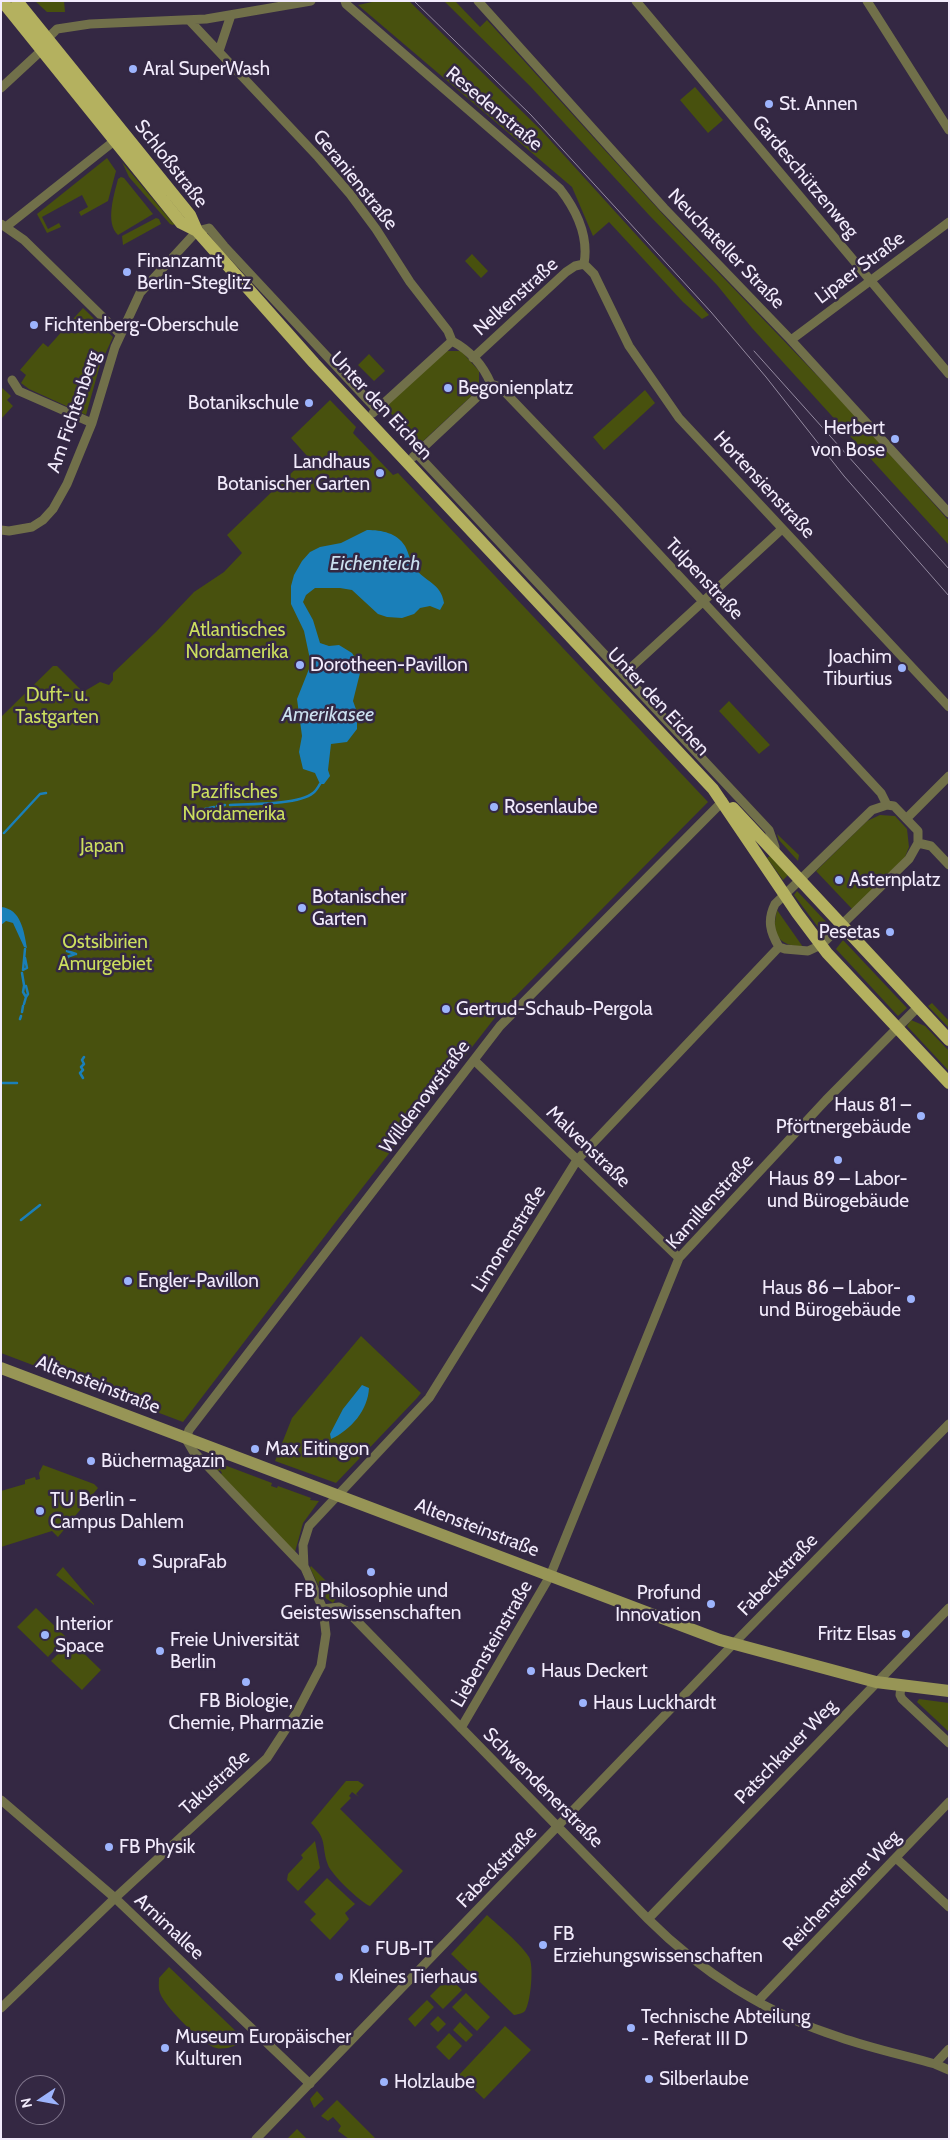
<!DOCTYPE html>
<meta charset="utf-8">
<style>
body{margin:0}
#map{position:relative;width:950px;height:2140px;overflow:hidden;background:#342843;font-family:Cabin,sans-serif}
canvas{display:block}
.frame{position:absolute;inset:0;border:2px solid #f2ebfc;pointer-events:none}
.north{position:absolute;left:15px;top:2075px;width:50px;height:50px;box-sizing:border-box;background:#342843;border:1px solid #80768d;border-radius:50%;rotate:258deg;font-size:14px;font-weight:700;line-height:20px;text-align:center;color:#f2ebfc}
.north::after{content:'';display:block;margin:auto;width:18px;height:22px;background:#9db4fd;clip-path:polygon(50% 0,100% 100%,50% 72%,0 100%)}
</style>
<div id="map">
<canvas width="950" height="2140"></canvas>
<div class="frame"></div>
<div class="north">N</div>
</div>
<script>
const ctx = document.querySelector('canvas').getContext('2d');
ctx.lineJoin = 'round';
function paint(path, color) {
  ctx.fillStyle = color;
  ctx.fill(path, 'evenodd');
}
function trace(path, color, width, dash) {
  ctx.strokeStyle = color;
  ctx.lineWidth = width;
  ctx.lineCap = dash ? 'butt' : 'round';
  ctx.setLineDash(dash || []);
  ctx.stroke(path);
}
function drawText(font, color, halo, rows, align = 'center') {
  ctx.font = font + ' Cabin,sans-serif';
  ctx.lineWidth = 5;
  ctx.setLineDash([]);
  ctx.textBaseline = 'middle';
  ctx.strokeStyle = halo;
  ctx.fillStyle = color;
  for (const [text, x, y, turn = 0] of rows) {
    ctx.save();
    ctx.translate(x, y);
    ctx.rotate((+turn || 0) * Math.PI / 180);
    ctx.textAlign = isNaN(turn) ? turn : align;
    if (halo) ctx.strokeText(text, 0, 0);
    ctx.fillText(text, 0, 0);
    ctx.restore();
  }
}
paint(new Path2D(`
 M35,1H64L65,12H47Z
 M377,1H409L541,130L709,315L702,319L683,302L609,222L593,236L572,187L358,5Z
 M444,1H455L480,27L487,20L668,220L856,416L949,521V545L752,328L717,285L649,215L530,86Z
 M695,87L723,120L708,133L680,100Z
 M107,158L116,171L108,201L81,216L79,212L88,207L82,195L42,217L48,229L59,223L61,227L47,233L37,214Z
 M122,162L172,222L176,223L173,225L170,224L129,177Z
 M121,177L124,178L153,214L118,235C105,223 114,195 118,179Z
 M156,218L159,219L161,224L123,245L122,236Z
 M472,254L488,271L481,278L465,261Z
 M83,308L113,337L100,365L86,415L29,389L21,383L26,375L20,370L43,343L48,347Z
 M443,351H461L479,371V389L422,442L414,439L388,410V403Z
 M369,354L385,371L374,381L358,365Z
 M1,387L11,396L7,400L13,406L1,419Z
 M645,390L655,403L604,450L593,437Z
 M330,400L356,427L353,433L393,475L398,473L708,802L497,1015L338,1219L183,1422L1,1353V717L53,666H57L83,692L100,682L109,685L113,680V673L156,632L194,592L224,572L242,553L227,535L308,457L291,438Z
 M729,701L770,745L759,754L719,711Z
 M880,815L895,816L907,829L909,847L905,857L853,910L816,871L867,821Z
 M777,834L799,855L798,861L779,840Z
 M770,856L788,875L783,880L767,858Z
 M797,891L831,927L824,935L794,895Z
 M777,910L803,947C778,945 771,935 777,910Z
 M843,940L907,1008L898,1016L836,949Z
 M932,1003L949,1021V1028L928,1006Z
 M911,1020L925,1026L949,1051V1071L907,1026Z
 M361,1336L421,1393L417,1398L336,1483L275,1461L292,1418Z
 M203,1457L272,1483L271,1486L277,1488L278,1486L311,1498L310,1500L319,1501L303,1523L295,1552L220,1475L222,1473L220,1470L217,1472Z
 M43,1465L94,1484L98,1488L58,1537L52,1531L1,1547V1491L25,1484V1480L35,1477L36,1480L40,1479L39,1473Z
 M311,1566L339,1594L333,1603L324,1597L310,1568Z
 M63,1567L94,1604V1605L56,1575Z
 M36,1608L66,1637L48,1657L17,1627Z
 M71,1641L101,1670L82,1690L51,1661Z
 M919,1699L949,1703V1732L917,1702Z
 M346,1781H358L364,1785L356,1794L359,1797L352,1792L349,1796L351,1798L340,1809L403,1871L370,1906C361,1903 331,1874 328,1865C321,1846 328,1840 311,1823Z
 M315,1841L320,1868L298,1891L287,1880L288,1874L303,1858L301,1855Z
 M327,1878L355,1904L345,1913L349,1919L330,1940L310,1920L316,1914L304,1902Z
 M487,1915C499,1926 521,1944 529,1957C534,1965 531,2002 525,2011C522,2014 518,2014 514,2015L451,1954Z
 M169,1967L245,2040C237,2046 226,2050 216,2048C202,2044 165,2007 160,1993C158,1988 159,1983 159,1978Z
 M449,1977L462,1990L443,2009L430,1996Z
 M466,1993L490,2017L477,2031L452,2007Z
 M427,2000L434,2007L415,2027L408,2019Z
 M438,2016L446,2024L438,2032L430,2024Z
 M460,2022L473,2035L466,2042L453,2030Z
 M505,2026L531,2050L484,2099L459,2075Z
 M449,2033L462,2046L449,2060L436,2047Z
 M317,2091L324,2099L314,2108L310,2099Z
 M337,2100L376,2139H349L338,2131L341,2126L333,2117L328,2121L321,2116Z
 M297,2129L307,2139H287Z`), '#48510e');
paint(new Path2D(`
 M367,530C382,530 397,533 405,546C409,553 410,562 415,568C425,582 441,583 444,603L440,610L430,606L420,608L414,614L402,618L387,617L378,614L352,590L340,588H315L306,595L303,602L313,620L320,643L329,646L339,645L352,653L359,664L360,673L353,701L357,712V729L347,742L331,744L328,770L330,776L324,784H320L315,773L303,769L299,752L302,736L297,699L311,664L304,631L291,604V586L294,575L302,561L310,552L320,547L341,543Z
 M1,907C21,909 24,931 27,948L24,947L13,923L6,921L1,925Z
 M362,1385L369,1388C368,1410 351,1430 331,1439L330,1434L343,1409Z`), '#1a7fb9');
trace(new Path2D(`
 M230,805C249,804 298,805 313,793C316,791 318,787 320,784
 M217,806L225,805
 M205,809L214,807
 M195,812L201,810
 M4,833L40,794L46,793
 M67,961V957L75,954L67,951L76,954
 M23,970L25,949
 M23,970L27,968L25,958
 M22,973L24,985
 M26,997L28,994L26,986
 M24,1004L26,997L23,992L24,986
 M22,1012L23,1006
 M20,1019L21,1016
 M83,1078L80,1073L83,1070L81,1067L84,1064L82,1060L84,1057
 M1,1083H17
 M21,1220L40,1205`), '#1a7fb9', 2.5);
trace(new Path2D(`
 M345,1L346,4L560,189C577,211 589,236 584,264
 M478,1L664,208L791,340L949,513
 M636,1L949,374
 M867,1L949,130
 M189,20L318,157L350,194L376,229L410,282L448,331L452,341
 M219,51L231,15
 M1,88L42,50L47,39L57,29L90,24L206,19L311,1
 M1,224L24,240L120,334
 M7,226L118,138
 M584,264L594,274L629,346L679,418L949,707
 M791,340L949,222
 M452,341C469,350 483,365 491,384
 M473,358L566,272L575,266L584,264
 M12,380L19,391L92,423
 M491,384L500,387L616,508L881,793L887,805
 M373,413L452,341
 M417,454L769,830L775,847V853
 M413,457L491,384
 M1,530L9,531L32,527L43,520L53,509L67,484L92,423L115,347L140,293L197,231L209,228L224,246L377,410
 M624,674L782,529
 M887,805L894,806L918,831V843L909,859L821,945L808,951L785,949L779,947C770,932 767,920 775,904L872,810Z
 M907,818L949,776
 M918,843L931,846L949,865
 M474,1060L679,1258
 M304,1567L303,1545L309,1526L429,1398L577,1160L779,947
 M323,1609L339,1607L348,1612L648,1919C701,1972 767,2014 839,2037C870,2048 903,2055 935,2064L949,2070
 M901,1686L900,1695L902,1699L949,1743
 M461,1728L550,1576L679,1258L826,1100L918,1007
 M1,1800L115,1898L310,2084
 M896,1858L949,1907
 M648,1919L949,1608
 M758,2001L949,1802
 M1,2008L115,1898L267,1758L297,1712L321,1666L326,1634L323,1609L305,1568L193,1451L186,1439L189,1430L500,1026L723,801
 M935,2064L949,2049
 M256,2139L742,1635L949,1424`), '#71704a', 9);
trace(new Path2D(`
 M1,1368L720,1640L876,1682L949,1691`), '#979556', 12);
trace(new Path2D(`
 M2,1L181,223L197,231
 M17,1L190,215L197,231L314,363L713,789L797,913L827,953L949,1083
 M733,808L949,1040`), '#b4b15f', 12);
trace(new Path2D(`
 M414,1L531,115L711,312L766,377L844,476L949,596
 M754,351L949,569`), '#948aa0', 1);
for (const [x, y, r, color] of [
 [133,69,5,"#9db4fd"],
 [769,104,5,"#9db4fd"],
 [127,272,5,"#9db4fd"],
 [34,325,5,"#9db4fd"],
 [448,388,5,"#9db4fd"],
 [309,403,5,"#9db4fd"],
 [895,439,5,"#9db4fd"],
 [380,473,5,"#9db4fd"],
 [300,665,5,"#9db4fd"],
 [902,668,5,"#9db4fd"],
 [494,807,5,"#9db4fd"],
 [839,880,5,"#9db4fd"],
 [302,908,5,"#9db4fd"],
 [890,932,5,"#9db4fd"],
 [446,1009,5,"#9db4fd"],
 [921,1116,5,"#9db4fd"],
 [838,1160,5,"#9db4fd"],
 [128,1281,5,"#9db4fd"],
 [911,1299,5,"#9db4fd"],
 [255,1449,5,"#9db4fd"],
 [91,1461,5,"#9db4fd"],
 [40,1511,5,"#9db4fd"],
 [142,1562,5,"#9db4fd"],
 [371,1572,5,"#9db4fd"],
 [711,1604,5,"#9db4fd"],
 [906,1634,5,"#9db4fd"],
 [45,1635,5,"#9db4fd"],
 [160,1651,5,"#9db4fd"],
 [531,1671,5,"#9db4fd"],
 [246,1682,5,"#9db4fd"],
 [583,1703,5,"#9db4fd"],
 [109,1847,5,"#9db4fd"],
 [543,1945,5,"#9db4fd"],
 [365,1949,5,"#9db4fd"],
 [339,1977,5,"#9db4fd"],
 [631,2028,5,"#9db4fd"],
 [165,2048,5,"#9db4fd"],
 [649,2079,5,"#9db4fd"],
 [384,2082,5,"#9db4fd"]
]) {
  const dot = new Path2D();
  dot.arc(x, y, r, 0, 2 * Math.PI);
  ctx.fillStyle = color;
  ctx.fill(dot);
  trace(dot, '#342843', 2);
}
drawText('19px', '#f2ebfc', '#342843', [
 ["Aral SuperWash",143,69],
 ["St. Annen",779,104],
 ["Finanzamt",137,261],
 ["Berlin-Steglitz",137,283],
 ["Fichtenberg-Oberschule",44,325],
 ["Begonienplatz",458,388],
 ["Botanikschule",299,403,"right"],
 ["Herbert",885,428,"right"],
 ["von Bose",885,450,"right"],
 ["Landhaus",370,462,"right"],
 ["Botanischer Garten",370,484,"right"],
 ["Joachim",892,657,"right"],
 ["Tiburtius",892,679,"right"],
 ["Dorotheen-Pavillon",310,665],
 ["Rosenlaube",504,807],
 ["Asternplatz",849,880],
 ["Botanischer",312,897],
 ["Garten",312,919],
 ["Pesetas",880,932,"right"],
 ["Gertrud-Schaub-Pergola",456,1009],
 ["Haus 81 –",911,1105,"right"],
 ["Pförtnergebäude",911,1127,"right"],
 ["Haus 89 – Labor-",838,1179,"center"],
 ["und Bürogebäude",838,1201,"center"],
 ["Engler-Pavillon",138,1281],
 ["Haus 86 – Labor-",901,1288,"right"],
 ["und Bürogebäude",901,1310,"right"],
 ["Max Eitingon",265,1449],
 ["Büchermagazin",101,1461],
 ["TU Berlin -",50,1500],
 ["Campus Dahlem",50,1522],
 ["SupraFab",152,1562],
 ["FB Philosophie und",371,1591,"center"],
 ["Geisteswissenschaften",371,1613,"center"],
 ["Profund",701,1593,"right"],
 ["Innovation",701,1615,"right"],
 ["Interior",55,1624],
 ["Space",55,1646],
 ["Fritz Elsas",896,1634,"right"],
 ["Freie Universität",170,1640],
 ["Berlin",170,1662],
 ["Haus Deckert",541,1671],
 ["FB Biologie,",246,1701,"center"],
 ["Chemie, Pharmazie",246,1723,"center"],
 ["Haus Luckhardt",593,1703],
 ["FB Physik",119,1847],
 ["FB",553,1934],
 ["Erziehungswissenschaften",553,1956],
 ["FUB-IT",375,1949],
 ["Kleines Tierhaus",349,1977],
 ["Technische Abteilung",641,2017],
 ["- Referat III D",641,2039],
 ["Museum Europäischer",175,2037],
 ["Kulturen",175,2059],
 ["Silberlaube",659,2079],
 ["Holzlaube",394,2082]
], 'left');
drawText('19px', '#f2ebfc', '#342843', [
 ["Resedenstraße",494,109,40],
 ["Schloßstraße",171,164,52],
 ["Gardeschützenweg",805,177,50],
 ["Geranienstraße",355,180,51],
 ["Neuchateller Straße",726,249,46],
 ["Lipaer Straße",860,268,-37],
 ["Nelkenstraße",516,297,-42],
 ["Unter den Eichen",381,406,47],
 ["Am Fichtenberg",74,412,-71],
 ["Hortensienstraße",764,485,47],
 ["Tulpenstraße",704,579,47],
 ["Unter den Eichen",658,702,47],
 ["Willdenowstraße",425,1097,-53],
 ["Malvenstraße",588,1147,44],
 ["Kamillenstraße",710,1202,-48],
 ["Limonenstraße",509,1239,-58],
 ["Altensteinstraße",98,1385,21],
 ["Altensteinstraße",477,1528,21],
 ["Fabeckstraße",778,1575,-46],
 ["Liebensteinstraße",492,1644,-60],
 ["Patschkauer Weg",786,1752,-46],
 ["Takustraße",215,1783,-42],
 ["Schwendenerstraße",543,1788,45],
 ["Fabeckstraße",497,1867,-46],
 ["Reichensteiner Weg",842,1891,-46],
 ["Arnimallee",169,1927,43]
]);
drawText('19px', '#cbde5e', '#342843', [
 ["Atlantisches",237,630],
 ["Nordamerika",237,652],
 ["Duft- u.",57,695],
 ["Tastgarten",57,717],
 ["Pazifisches",234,792],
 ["Nordamerika",234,814],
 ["Japan",102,846],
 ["Ostsibirien",105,942],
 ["Amurgebiet",105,964]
]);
drawText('italic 20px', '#cadfee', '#342843', [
 ["Eichenteich",375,564],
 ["Amerikasee",328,715]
]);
</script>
